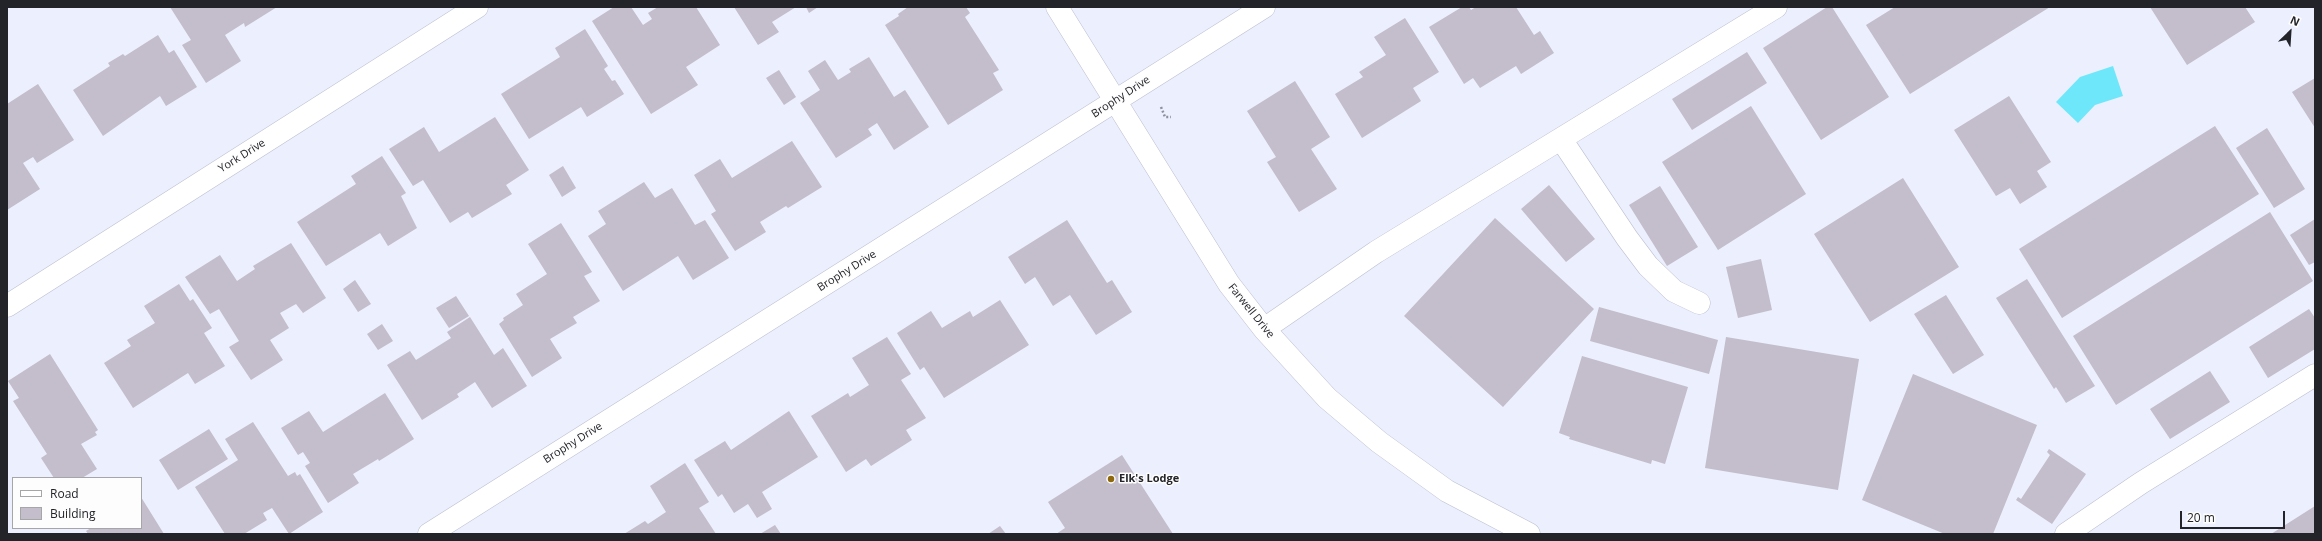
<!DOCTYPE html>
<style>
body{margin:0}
#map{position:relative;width:2322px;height:541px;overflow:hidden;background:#ebeffe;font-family:"Open Sans",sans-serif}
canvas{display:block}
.frame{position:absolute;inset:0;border:8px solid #232429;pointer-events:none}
.legend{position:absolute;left:12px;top:477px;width:130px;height:52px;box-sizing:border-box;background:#fdfdfd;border:1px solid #a6a6a8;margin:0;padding:5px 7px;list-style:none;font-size:12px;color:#232429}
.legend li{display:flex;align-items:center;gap:8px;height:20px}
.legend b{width:20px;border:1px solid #a6a6a8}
.north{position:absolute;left:2270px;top:12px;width:40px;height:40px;-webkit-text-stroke:3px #fdfdfd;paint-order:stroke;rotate:25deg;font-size:11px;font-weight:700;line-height:16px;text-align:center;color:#232429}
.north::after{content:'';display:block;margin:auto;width:14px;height:18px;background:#232429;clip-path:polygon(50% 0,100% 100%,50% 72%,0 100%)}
.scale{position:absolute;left:2180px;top:511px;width:105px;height:18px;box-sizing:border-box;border:2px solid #232429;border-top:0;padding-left:5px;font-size:12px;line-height:14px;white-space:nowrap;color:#232429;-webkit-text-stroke:3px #fdfdfd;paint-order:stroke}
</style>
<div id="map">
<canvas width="2322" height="541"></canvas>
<div class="frame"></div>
<ul class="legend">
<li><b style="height:5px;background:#fff"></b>Road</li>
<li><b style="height:11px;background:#c4bdcb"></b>Building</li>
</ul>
<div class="north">N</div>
<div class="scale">20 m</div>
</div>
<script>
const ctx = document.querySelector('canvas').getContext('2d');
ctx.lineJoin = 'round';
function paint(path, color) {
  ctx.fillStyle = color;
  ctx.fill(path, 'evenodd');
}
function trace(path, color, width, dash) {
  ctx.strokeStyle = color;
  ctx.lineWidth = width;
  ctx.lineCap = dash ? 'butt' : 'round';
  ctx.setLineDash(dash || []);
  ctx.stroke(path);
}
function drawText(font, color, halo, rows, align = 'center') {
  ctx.font = font + ' "Open Sans",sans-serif';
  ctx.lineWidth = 3;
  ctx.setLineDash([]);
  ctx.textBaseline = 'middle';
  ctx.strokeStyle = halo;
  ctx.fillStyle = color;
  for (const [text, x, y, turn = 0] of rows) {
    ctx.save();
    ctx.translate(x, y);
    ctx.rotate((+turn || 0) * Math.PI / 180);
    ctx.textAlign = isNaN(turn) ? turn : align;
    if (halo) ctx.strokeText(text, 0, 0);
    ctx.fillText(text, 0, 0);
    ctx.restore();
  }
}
paint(new Path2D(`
 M2113,66L2123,96L2095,105L2078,123L2056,102L2080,77Z`), '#6de7f9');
paint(new Path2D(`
 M170,7H277L245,27L244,23L225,35L241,61L206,83L182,45L191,40Z
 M614,7H631L643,25L652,19L648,13L658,7H696L720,45L686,67L698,85L651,114L592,21Z
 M734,7H796L772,22L779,32L758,45Z
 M806,7H818L809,13Z
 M908,7H966L970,13L965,17L999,70L993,73L1003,90L948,125L885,25L899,16L898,14Z
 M1462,7H1469L1471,10L1476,7H1516L1534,35L1540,31L1554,53L1521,74L1516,66L1480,88L1473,78L1464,84L1429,27Z
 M1827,7H1832L1889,97L1821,140L1763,48Z
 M1895,7H2050L1910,94L1866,25Z
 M2150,7H2245L2255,22L2187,65Z
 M1405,18L1439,72L1413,88L1421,101L1362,138L1335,94L1363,77L1359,72L1386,55L1374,37Z
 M585,29L608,66L604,69L612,81L615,80L624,94L587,117L581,107L529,139L501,94L560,57L555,48Z
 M158,35L169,53L174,50L197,87L166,106L160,96L103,136L73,90L110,66L108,63L123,54L125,56Z
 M1747,52L1767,83L1692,130L1672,99Z
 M869,57L894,97L905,90L929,127L894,150L877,123L868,129L872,135L836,158L800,103L820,90L808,71L825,60L838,80L851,72L849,69Z
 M779,70L796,97L784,105L766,78Z
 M2315,78V128L2292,92Z
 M1295,81L1330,137L1311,149L1337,189L1299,212L1267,162L1276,157L1247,111Z
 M38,84L74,140L37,163L33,157L23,163L40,189L7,210V104Z
 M2009,96L2051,162L2037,171L2047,187L2020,204L2010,188L1996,196L1954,130Z
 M1751,106L1806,194L1718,250L1662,162Z
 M495,117L529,170L506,185L512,194L472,218L468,212L450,223L423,180L413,186L389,149L424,127L439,152Z
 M2215,126L2259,194L2062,318L2019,249Z
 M2267,128L2305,189L2274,208L2236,148Z
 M792,141L822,187L788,208L786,206L760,222L766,232L735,251L711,214L716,211L694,175L720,159L732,178Z
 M382,156L406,193L401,196L417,228L388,246L380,233L326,266L297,222L356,184L351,176Z
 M563,166L576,188L562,197L549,175Z
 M1903,178L1959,267L1870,322L1814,234Z
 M644,182L655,198L672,188L695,225L705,220L729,258L693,280L678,256L623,291L588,236L606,224L598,211Z
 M1549,185L1595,239L1566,262L1521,209Z
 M1660,186L1698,247L1667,266L1629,205Z
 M2270,212L2313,281L2116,405L2073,336Z
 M1495,218L1594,309L1503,407L1404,316Z
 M2315,219V262L2309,265L2290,235Z
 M1067,220L1107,283L1112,280L1132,312L1096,335L1070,295L1053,306L1035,277L1025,284L1008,257Z
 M561,223L592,272L584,276L600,301L573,317L577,323L550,339L562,358L532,377L499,324L504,320L503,318L523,305L516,294L547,274L528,244Z
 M291,243L326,298L303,313L296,304L280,313L289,328L270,340L283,360L251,380L229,347L239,341L219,309L210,314L185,277L220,255L237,281L255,269L253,266Z
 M1761,259L1772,310L1738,318L1726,267Z
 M2027,279L2095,386L2066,403L2056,387L2054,389L1996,298Z
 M355,280L371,304L358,312L343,289Z
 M179,284L190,301L193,299L212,328L204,333L225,366L195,384L188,373L133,408L104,363L131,346L127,340L155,323L144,306Z
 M1946,295L1984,355L1953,374L1914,314Z
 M456,296L469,316L449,328L436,308Z
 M1000,300L1029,345L944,398L924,367L920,370L897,333L931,311L942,328L970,311L973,317Z
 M1599,307L1718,340L1709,374L1590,341Z
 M2309,309L2315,318V349L2268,378L2249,347Z
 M470,317L494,355L503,348L527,386L492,408L475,382L457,394L459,397L422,420L387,365L410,351L416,360L451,338L447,332Z
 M382,324L393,341L378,350L367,334Z
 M887,337L911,374L901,380L926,418L906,430L912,440L871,466L866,459L846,472L811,416L848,393L850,397L869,385L852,358Z
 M1726,337L1859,359L1838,490L1705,468Z
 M50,354L98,430L95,432L97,435L81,444L97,469L82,478H54L41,458L47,454L13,401L19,398L8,381Z
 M1582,356L1688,387L1665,464L1652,460L1651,464L1569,439L1570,437L1559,433Z
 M2210,371L2230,402L2170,439L2150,409Z
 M1913,374L2037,425L1993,534H1945L1862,500Z
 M385,393L414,439L379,461L378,459L353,474L359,483L328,503L305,466L310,463L303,452L298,455L281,428L309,411L323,432Z
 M789,411L818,457L762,492L772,509L757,518L748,504L734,513L722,494L718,497L694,460L725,441L731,450Z
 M253,422L288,476L295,472L297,476L300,474L323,512L289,534L272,508L263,513L267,520L244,534H225L195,487L238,460L225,439Z
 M209,429L228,459L178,490L159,460Z
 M2049,449L2086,474L2052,524L2016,500L2018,497L2021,499L2050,455L2047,452Z
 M1122,455L1173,534H1056L1065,528L1048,502Z
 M685,463L709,502L699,508L716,534H624L645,521L648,524L666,512L650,486Z
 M141,497L164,534H88L86,531L91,528H141Z
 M2315,506V534H2271Z
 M775,525L781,534H760Z
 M1000,526L1006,534H988Z`), '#c4bdcb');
const minor = new Path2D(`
 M1057,7L1229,284L1264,329L1327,398L1379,442L1447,491L1529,534
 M1561,139L1627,238L1648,266L1674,291L1699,303
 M7,306L477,7
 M1264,329L1376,252L1776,7
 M429,534L1264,7
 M2066,534L2141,483L2315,375`);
trace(minor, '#bcbfce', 23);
trace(new Path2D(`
 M1161,107L1165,117H1171`), '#8e909b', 2.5, [2, 2]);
trace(minor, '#fff', 22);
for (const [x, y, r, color] of [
 [1111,479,4,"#8e680c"]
]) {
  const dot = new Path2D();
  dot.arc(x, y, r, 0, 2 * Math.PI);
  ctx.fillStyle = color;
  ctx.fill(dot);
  trace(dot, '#fdfdfd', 1.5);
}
drawText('11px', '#232429', '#fdfdfd', [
 ["Brophy Drive",1121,97,-33],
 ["York Drive",242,156,-32],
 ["Brophy Drive",847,271,-32],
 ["Farwell Drive",1251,311,51],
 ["Brophy Drive",573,443,-32]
]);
drawText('bold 11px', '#232429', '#fdfdfd', [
 ["Elk's Lodge",1119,479]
], 'left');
</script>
